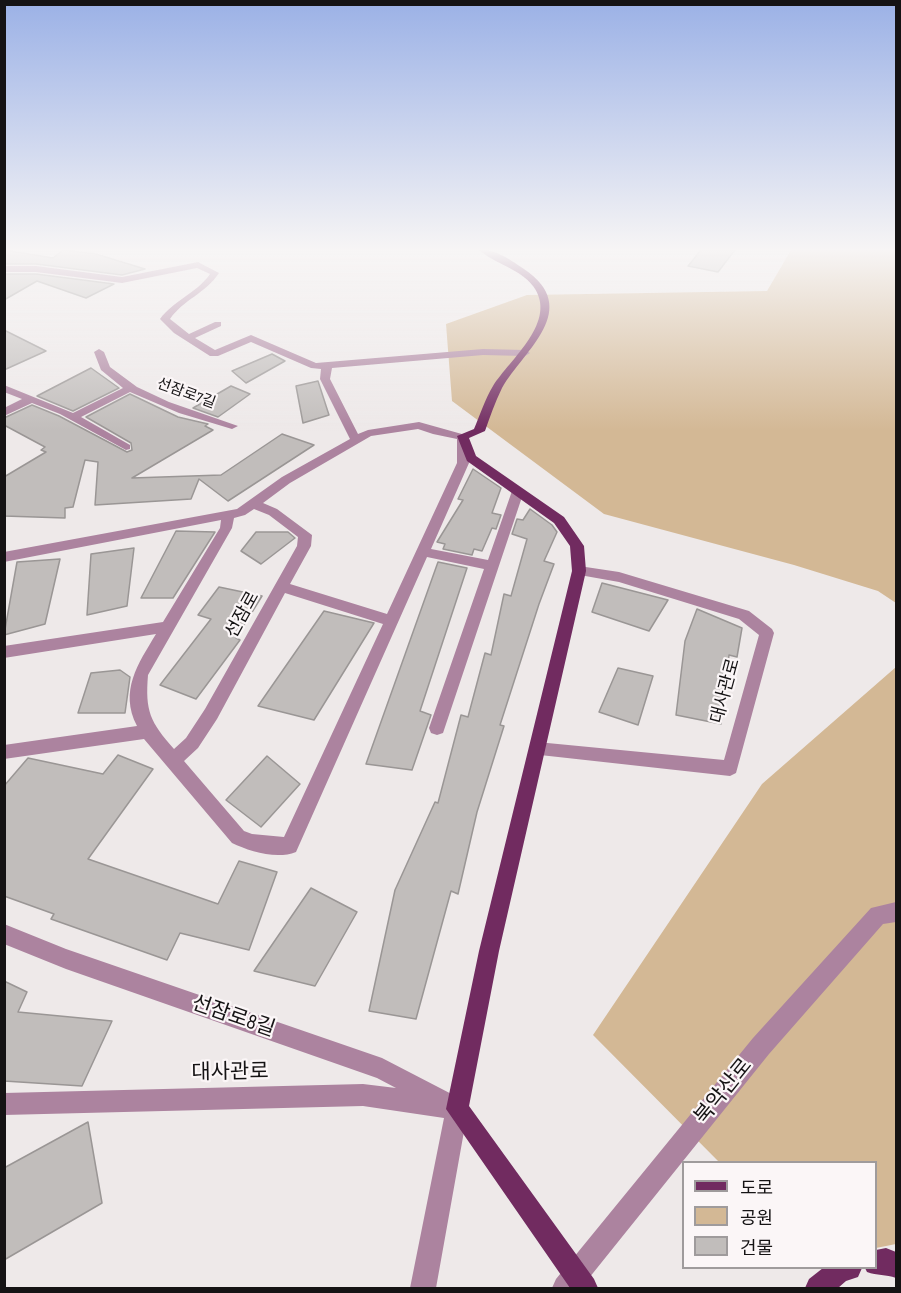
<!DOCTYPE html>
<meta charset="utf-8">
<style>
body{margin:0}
#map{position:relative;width:901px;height:1293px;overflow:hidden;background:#eee9e9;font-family:"Sofia Sans Condensed","Noto Sans KR",sans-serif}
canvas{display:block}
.frame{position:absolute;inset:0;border:6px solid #151314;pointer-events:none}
.legend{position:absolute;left:682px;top:1161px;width:195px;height:108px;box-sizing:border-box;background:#fbf6f7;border:2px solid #9f9b9c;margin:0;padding:8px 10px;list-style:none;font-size:18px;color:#151314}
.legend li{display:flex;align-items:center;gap:12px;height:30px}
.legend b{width:30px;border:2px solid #9f9b9c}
</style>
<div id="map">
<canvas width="901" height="1293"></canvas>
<div class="frame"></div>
<ul class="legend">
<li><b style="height:8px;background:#712b60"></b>도로</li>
<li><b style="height:16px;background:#d3b895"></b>공원</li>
<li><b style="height:16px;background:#c1bdbb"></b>건물</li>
</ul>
</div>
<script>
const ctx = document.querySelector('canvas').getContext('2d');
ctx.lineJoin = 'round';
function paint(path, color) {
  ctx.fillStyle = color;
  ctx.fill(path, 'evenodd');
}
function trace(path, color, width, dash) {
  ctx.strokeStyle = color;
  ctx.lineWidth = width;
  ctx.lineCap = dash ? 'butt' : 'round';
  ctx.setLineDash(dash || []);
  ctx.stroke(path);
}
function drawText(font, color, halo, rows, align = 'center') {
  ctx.font = font + ' "Sofia Sans Condensed","Noto Sans KR",sans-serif';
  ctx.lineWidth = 4.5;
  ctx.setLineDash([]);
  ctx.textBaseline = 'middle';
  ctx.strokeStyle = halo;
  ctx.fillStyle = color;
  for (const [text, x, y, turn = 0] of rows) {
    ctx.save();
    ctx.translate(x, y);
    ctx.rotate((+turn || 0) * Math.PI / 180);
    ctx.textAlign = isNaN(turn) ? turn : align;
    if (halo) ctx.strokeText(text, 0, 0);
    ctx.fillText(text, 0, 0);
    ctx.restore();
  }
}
paint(new Path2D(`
 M791,250H896V603L878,591L794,565L604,514L452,401L446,324L527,295L767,291Z
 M896,667V1244L876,1248V1162H719L593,1035L762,784Z`), '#d3b895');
const building = new Path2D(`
 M4,250L53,258L63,250L96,254L145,269L122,275L36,264H4Z
 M701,250H735L718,272L688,266Z
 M4,274H36L114,284L86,298L37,281L4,300Z
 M4,330L46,351L4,370Z
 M272,354L285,361L246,383L232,371Z
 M91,368L119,388L73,411L37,396Z
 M318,381L329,415L303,423L296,386Z
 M231,386L250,394L218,417L193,408Z
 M130,394L178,417L208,424L205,426L213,430L132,478L221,475L282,434L314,445L228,501L199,479L191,499L95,505L98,462L85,460L73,507L65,508V518L4,516V477L46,452L41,450L45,447L4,425V418L32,405L59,416L127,452L132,450L131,443L86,417Z
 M473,469L501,488L492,513L501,515L496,529L492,528L482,551L474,549L472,555L443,549L445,544L437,542L463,500L458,499Z
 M530,509L552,525L557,532L544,561L554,564L539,604L500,725L504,726L477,812L458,894L451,891L416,1019L369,1011L395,890L435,802L438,803L461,715L468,717L485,653L491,655L504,594L511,596L527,539L512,534L517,519L523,520Z
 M176,531L215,532L173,598H141Z
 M256,532H288L295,538L261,564L241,551Z
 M134,548L127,606L87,615L91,554Z
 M60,559L45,624L4,635L17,562Z
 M438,562L467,568L420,711L431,715L412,770L366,764Z
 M602,583L668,600L649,631L592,612Z
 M219,587L262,596L236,638L240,640L196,699L160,685L211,619L198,615Z
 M697,609L742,628L737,657L729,655L721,724L676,715L685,641Z
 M324,611L374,623L314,720L258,706Z
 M618,668L653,676L638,725L599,712Z
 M120,670L130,677L125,713H78L91,673Z
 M118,755L153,769L88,859L218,904L239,861L277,872L249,950L180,933L167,960L51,919L54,914L4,896V786L28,758L103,774Z
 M267,756L300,784L261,827L226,800Z
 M311,888L357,912L315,986L254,971Z
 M4,981L27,992L18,1012L112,1021L82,1086L4,1081Z
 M88,1122L102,1203L4,1260V1168Z`);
paint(building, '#c1bdbb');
trace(building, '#9a9695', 1.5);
paint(new Path2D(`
 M198,262L219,273C206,293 183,300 170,319L189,334L215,322H221V326L195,338L215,350L251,335L316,363L483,349L525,350L530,353L525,356L483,355L332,368L330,379L358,434L368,430L419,422L469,436V463L431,549L488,560L512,491L518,487L524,491L443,733L437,735L431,733L429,728L484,569L427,557L296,852C276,860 249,851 232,843L144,739L4,759V745L137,726C119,691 138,664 156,634L4,658V646L163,622L220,528L221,520L4,562V552L237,509L282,477L350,439L320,379L321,369L311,368L251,342L218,356H210L174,333L160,319C174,300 197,293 210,274L197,268L122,283L36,272H4V266H36L122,277ZM418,429L433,434L457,439V463L387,614L290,584L311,546L312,535L277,509L263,503L290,483L371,436ZM254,509L269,515L298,537L297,546L205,709L186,738L174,749C150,722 145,711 148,675L232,528L234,518L245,515ZM285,593L383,624L284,837L252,834L244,831L184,761L198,748L217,719Z
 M99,349L104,352L110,367L137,387L169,402L238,426L232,429L179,413L130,392L81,417L130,445V449L126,450L60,414L32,403L4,416V408L22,399L4,392V385L73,413L123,388L101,370L94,352Z
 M579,566L619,572L749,611L772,629L774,633L736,773L730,776L531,754L529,749L531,744L537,742L724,760L759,635L739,619L619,582L574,574L572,571Z
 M896,902V922L883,924L769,1054L581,1288H552L556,1279L753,1038L871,908Z
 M4,924L66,949L382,1058L465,1101L468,1109L436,1288H410L444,1118L363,1106L4,1115V1093L363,1084L396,1088L377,1078L66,969L4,944Z`), '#ac839f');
paint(new Path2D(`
 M479,250C494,248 512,261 524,269C583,309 524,350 502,388C495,402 490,417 485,431L469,438L476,456L564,517L584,546L586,571L499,951L469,1106L594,1279L598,1288H570L446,1109L479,951L572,571L570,546L554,523L467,461L457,436L474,429C480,415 485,399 493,386C510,359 559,321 533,286C519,268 495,264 479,250Z
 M886,1248L896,1252V1278C886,1274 877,1276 867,1272L865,1268H876V1250Z
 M823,1268H862L858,1277L846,1281L838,1288H805L809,1279Z`), '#712b60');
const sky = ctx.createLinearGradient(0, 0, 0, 431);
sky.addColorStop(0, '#9bb1e6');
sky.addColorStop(0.58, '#f7f5f5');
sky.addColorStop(1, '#f7f5f500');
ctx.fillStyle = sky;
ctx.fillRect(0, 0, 901, 431);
drawText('15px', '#151314', '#fbf6f7', [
 ["선잠로7길",186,394,20]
]);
drawText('18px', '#151314', '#fbf6f7', [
 ["선잠로",243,615,-61],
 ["대사관로",726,691,-75]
]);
drawText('21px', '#151314', '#fbf6f7', [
 ["선잠로8길",233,1017,19],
 ["대사관로",230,1073,-1],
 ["북악산로",724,1092,-51]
]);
</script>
